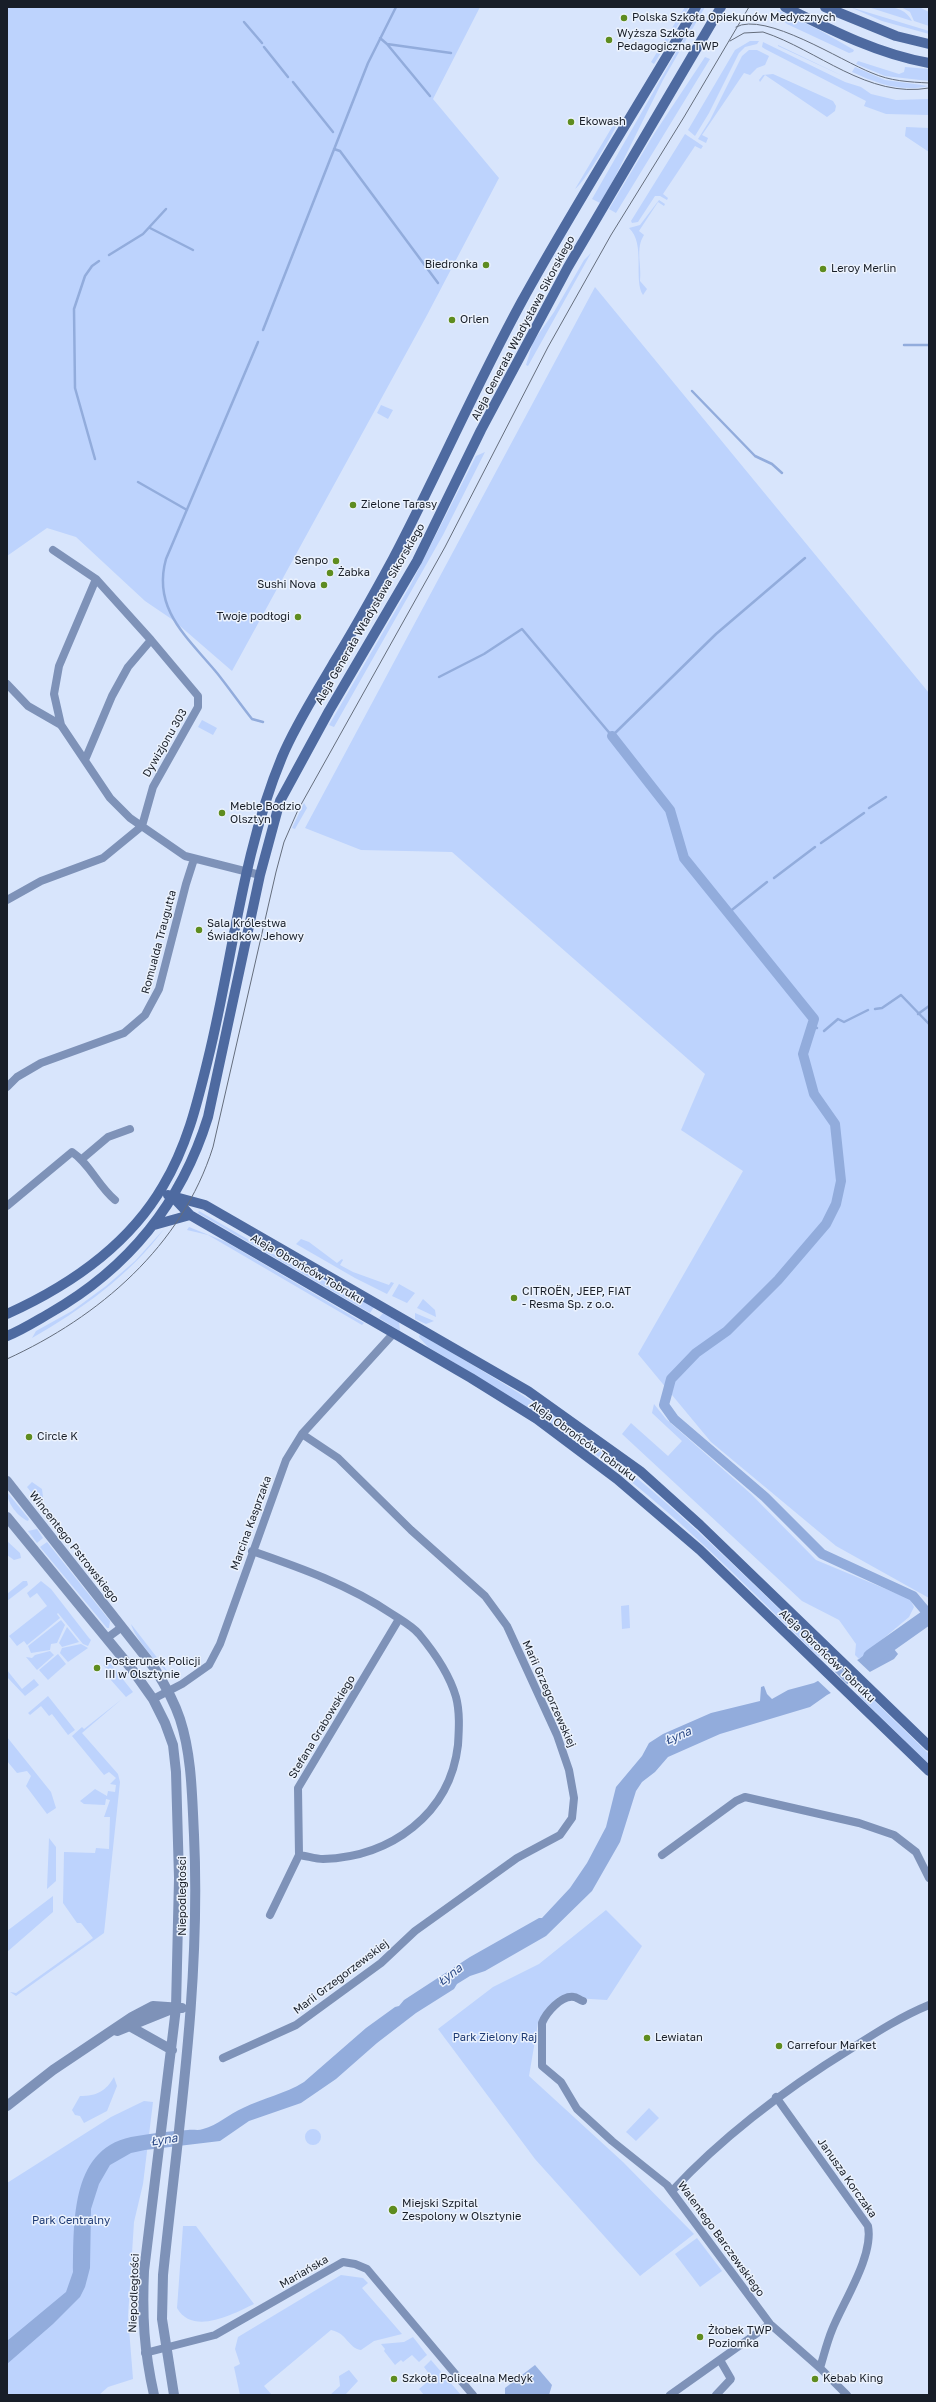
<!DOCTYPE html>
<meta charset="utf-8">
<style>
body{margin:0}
#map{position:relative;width:936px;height:2402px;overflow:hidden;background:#d8e5fc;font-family:"Golos Text",sans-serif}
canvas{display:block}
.frame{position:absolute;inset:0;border:8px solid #181e28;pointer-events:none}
</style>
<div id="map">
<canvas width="936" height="2402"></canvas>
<div class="frame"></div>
</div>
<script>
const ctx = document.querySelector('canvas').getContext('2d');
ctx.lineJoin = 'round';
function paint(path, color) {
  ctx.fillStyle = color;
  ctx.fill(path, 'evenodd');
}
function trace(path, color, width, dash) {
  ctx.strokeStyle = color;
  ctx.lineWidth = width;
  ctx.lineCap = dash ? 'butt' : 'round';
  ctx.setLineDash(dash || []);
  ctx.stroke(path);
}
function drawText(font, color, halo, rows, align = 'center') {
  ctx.font = font + ' "Golos Text",sans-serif';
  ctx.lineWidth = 3;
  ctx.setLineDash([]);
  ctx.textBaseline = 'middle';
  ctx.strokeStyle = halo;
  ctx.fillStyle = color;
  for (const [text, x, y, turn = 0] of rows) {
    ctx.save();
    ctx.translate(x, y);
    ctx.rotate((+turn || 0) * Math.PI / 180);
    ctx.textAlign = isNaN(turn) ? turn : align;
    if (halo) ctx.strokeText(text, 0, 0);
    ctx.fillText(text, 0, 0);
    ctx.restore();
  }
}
paint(new Path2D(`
 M7,7H480L433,99L499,178L426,317L232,671L173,620L145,601L76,537L47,528L7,556Z
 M685,7H689L654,64L651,62Z
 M702,7H705L663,80L615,177L600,203L592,199Z
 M850,7L929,31V34L882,21Z
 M868,7C885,7 903,4 912,21Z
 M901,7H919L929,12V26L914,21L910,12Z
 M778,10L821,31L854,50L853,52L849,53L787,24L776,14Z
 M750,41H759L757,44L745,47L739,53L709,113L695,136L688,130L735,50Z
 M763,42L845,82L861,87L871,94L896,100L929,99V115L886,114L864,106L866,101L765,49L762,47Z
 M778,45L849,79L778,46Z
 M749,50H757L769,56L765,65L757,68L750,75L744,73L702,135L708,138L706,143L698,139L710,120L742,56Z
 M705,57L710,59L616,213L609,209L654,134Z
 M858,61L899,74L904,72L905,67L929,69V81L885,76L856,64Z
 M855,67L885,80L929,86C901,92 878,84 852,72Z
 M773,74L833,101L836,106L835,111L827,117L765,75L760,82L759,80L763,75Z
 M618,117L620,118C616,130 583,185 575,189Z
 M906,127L929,128V152L905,136Z
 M685,134L703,146L701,149L695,146L663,194L668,198L667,200L660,196H655L638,222L632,223L631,221Z
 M659,200L665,204L664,206L658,202L639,231L644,235C635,249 642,265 640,281L647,289L643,295C633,280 646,244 629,228L640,225Z
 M591,253L528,366L526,365L533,342L554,312L584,260Z
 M595,287L929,693V1598L836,1546L711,1442L638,1354L743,1171L681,1130L705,1074L452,852L361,850L305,828Z
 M381,405L393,410L388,419L377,413Z
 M485,452L443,535L334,727L329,725L411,584L476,456Z
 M202,720L217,728L213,735L198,727Z
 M304,803L307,808L295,829L292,828Z
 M199,1211L287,1262L374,1307L370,1313L198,1213Z
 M189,1227L226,1242L364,1323L362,1325L208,1235L187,1230Z
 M164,1229C130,1275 81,1310 32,1338L36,1331L72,1311L106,1286L135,1261Z
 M301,1239L309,1242L337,1263L342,1259L343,1260L340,1265L353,1272L389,1285L391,1282L394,1283L387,1294L355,1278L296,1244Z
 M399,1284L415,1293L407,1303L392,1296Z
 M423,1299L435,1310L436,1317L417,1308Z
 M383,1313L399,1322L400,1331L379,1318Z
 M415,1313L434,1321L426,1324L415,1319Z
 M420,1334C489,1375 559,1414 621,1465C693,1523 758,1589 825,1653L819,1657C753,1593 688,1525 615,1469C555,1423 492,1385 428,1347L419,1337Z
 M654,1404L666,1419L751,1494L816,1560L910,1599L914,1607L909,1617L859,1659L855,1655L856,1644L839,1620L802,1601L622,1434L631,1423L668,1456L682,1441L652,1413Z
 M32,1482L42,1489L43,1497L41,1499L39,1496L35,1497L27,1487Z
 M7,1492L29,1519L28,1521C18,1517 7,1503 7,1492Z
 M37,1529L43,1538L37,1543L28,1531Z
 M7,1541L20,1553L21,1558L14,1560L7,1555Z
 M47,1542L110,1621L109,1628H107L40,1547Z
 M23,1581H27L28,1585L7,1601V1594Z
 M41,1581L51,1589L89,1638L91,1640L88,1646L83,1644L58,1613L57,1614L60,1618L27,1645L24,1641L17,1646L9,1636L47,1606L37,1593L30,1598L27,1593Z
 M629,1605L630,1628L622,1629L621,1606Z
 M61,1620L65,1625L57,1643L51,1644L50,1650L31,1653L28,1646Z
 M131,1624L169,1673C158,1665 134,1637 131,1624Z
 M67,1627L79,1642L62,1647L59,1643Z
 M81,1644L88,1648L68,1662L60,1653L62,1648Z
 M50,1651L54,1655L37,1670L26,1657L32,1658L35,1655Z
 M58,1654L66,1664L48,1680L39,1670Z
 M110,1663L133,1692L126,1697L110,1679L113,1675L103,1665Z
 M7,1670L22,1689L34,1679L39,1685L25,1696L7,1677Z
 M865,1692L929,1754V1764L859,1696Z
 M48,1696L75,1730L68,1735L52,1714L49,1716L41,1706L30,1715L28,1713Z
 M122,1699L82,1733L118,1774L120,1782L104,1933L16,1996L10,1992L16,1993L93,1938L81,1923H77L63,1903L64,1852L95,1853L96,1848L109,1849L110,1817H104L110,1800L106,1799L105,1805L84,1804L80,1801L95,1789L107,1796L108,1791L115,1792L116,1785L110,1784L116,1778L109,1772L104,1775L72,1736L82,1727L84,1729Z
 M7,1737L51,1792L56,1808L47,1814L26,1786L31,1776L27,1771L17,1773L7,1761Z
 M49,1838L56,1847V1881L47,1889Z
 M53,1896V1912L7,1952V1931Z
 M606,1910L642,1946L607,2000L558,1997L538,2023L529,2076L623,2162L694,2234L640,2276L535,2159L438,2029L493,1987L539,1964Z
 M114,2077L117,2086L107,2111L84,2123L80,2116L75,2115L72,2110L80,2096C97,2096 106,2091 114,2077Z
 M144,2101L153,2102L143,2184L134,2222L128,2316L133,2379L108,2387L99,2395H7V2183L111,2117Z
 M649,2108L659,2118L636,2141L626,2132Z
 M305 2137a8 8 0 1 1 16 0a8 8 0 1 1-16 0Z
 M183,2226H196L254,2304C233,2314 193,2336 177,2308Z
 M697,2238L722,2271L700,2287L675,2254Z
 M341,2275L363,2278L368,2283L362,2288L402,2334L374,2341L361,2350C348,2348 347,2333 331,2330L264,2386L272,2395H240L234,2367L240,2364L235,2349L238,2337Z
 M413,2337L427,2355L419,2362L412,2355L403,2362L401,2360L395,2365L384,2351L385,2349L381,2344L404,2342Z
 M431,2360L461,2395H424L419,2389L432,2378L424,2367Z
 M349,2370L358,2381L345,2395H330L340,2386L339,2376Z`), '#bdd3fd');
paint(new Path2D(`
 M535,2365L552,2385L549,2395H505V2388Z`), '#99b3e3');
paint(new Path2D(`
 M885,1638L898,1654L894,1659L827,1695L810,1707L720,1734L668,1757L655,1772L642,1782L636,1791L620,1842L592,1891L546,1936L485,1971L470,1976L457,1984L454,1989L416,2013L377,2043L336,2079L301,2103L249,2121L220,2141L145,2150L131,2153L110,2165L99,2184L91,2209L90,2268L85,2287L80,2297L53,2324L7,2364V2341L66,2292L73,2272C74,2221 70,2145 137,2136C154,2133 171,2131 188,2130C193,2129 198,2131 203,2129C218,2125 229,2114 243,2108C263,2098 285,2094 304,2082L366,2028L395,2007L399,2006L404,2000L470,1957L539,1918H542L570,1888L587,1863L606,1827L616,1787L642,1756L649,1743L663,1734L711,1713L760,1701L761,1687L764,1686L767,1694L772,1699L788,1690L814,1683L859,1659Z`), '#92acdc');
paint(new Path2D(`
 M856,1659L872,1674L855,1682L839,1667Z
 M833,1670L849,1686L832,1694L816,1679Z`), '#d8e5fc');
trace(new Path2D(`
 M244,22L262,43
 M380,38L387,44L430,96
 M387,44L451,53
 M264,47L288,77
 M293,82L333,132
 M334,149L340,151L438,283
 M150,228L193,250
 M109,255L143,234L166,209
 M263,330L368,63L396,7
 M258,342L166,559C152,609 187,637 217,673C229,688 240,704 252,719L263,722
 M904,345H929
 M692,391L755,456L772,464L782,473
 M95,459L75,388L74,309L85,276L92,266L99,261
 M138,482L187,510
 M439,677L484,654L522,629L612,736L716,634L805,558
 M869,808L886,797
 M821,843L864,813
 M774,878L815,847
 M728,913L767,882
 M875,1009L882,1008L901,995L929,1024
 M918,1014L929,1006
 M812,1026L817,1028
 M824,1031L838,1019L844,1022L868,1010`), '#92acdc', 2.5);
trace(new Path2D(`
 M612,736L670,810L684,858L814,1019L803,1054L814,1094L835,1124L841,1181L836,1204L826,1224L778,1280L727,1331L696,1353L671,1379L664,1405L674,1419L765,1497L822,1554L913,1596L929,1615`), '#92acdc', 10);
trace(new Path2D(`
 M871,1657L929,1616`), '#92acdc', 16);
trace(new Path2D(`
 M53,550L96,579
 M7,684L28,706L61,725L110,798L130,818L185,856L260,875
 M61,725L54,694L59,666L96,579L151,640
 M85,760L112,696L128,667L151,640L198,696V707L153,787L142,826
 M7,900L41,881L103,858L142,826
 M7,1087L17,1077L41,1063L124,1033L145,1015L159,989L186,884L194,859
 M82,1159L108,1137L130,1129
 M7,1206L72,1152C90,1164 98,1186 115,1200
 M252,1551C301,1568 349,1585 392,1614C401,1620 412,1626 419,1634C434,1652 449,1673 456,1697C460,1712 459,1729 458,1745C450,1814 391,1857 323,1859C316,1859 307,1856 299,1855L298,1788L399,1619
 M107,1638L122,1627
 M153,1699L182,1684L209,1665L220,1644L286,1460L302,1434L393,1334
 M662,1855L736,1801L745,1797L859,1823L894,1835L916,1852L929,1878
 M270,1915L299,1855
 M583,2001C580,2000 576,1997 574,1997C561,1995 546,2013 542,2023V2066L561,2082L577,2109L612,2141L667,2185L770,2324L820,2368L847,2395
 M223,2058L296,2025L381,1963L415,1931L517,1858L560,1835L572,1818L574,1798L569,1770L557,1735L507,1626L485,1596L411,1530L338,1458L302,1434
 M776,2097L868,2226C874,2256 843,2302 832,2330C827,2342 824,2355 820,2368
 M672,2191C725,2134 787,2088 852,2048C877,2032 902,2016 929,2005
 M145,2353L215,2335L343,2262L355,2264L367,2269L473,2395
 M670,2395L770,2324
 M716,2395L731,2379L720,2360`), '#7e92b8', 8);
trace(new Path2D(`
 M7,1481L155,1669C165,1685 174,1701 180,1719C192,1756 192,1797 194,1835C201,1982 178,2129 163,2275L162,2319L174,2395
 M7,1517L131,1668L153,1699L165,1723L173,1745L176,1772L179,1878L176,2008L144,2271C142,2317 144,2350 154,2395
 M131,2027L172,2050
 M117,2031L174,2008
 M7,2106L53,2070L132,2017L153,2006L182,2008`), '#7e92b8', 10);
trace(new Path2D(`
 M785,7C831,30 878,54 929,63
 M825,7L896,36L929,44
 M168,1195L205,1205L528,1391L640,1471L700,1525L929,1746
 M173,1197L190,1215L471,1378L537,1419L617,1479L700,1550L929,1771
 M154,1225L190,1215
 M7,1314C69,1286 128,1246 163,1186C187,1146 197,1104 208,1059C233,958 242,853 282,757C296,724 315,695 333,664C354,630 374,594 393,559C438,473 476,385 522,301C577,201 639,105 696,7
 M7,1336C22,1330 36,1321 50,1313C129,1268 181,1204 208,1117L260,875L280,801L329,711L417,561L481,430L568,267L721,7`), '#4e6aa0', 10);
trace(new Path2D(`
 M736,27C765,11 841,61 872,73C890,81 909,82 929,83
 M730,41L744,33L763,32C818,50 868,99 929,88
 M7,1359C99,1317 182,1246 213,1147L276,872L284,842L298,810L445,547L548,347L611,235L684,117L749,7`), '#646d7c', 1);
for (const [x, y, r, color] of [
 [624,18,4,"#5e8c1f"],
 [609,40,4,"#5e8c1f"],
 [571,122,4,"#5e8c1f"],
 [486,265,4,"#5e8c1f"],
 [823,269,4,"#5e8c1f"],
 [452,320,4,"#5e8c1f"],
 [353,505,4,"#5e8c1f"],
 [336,561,4,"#5e8c1f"],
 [330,573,4,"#5e8c1f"],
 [324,585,4,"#5e8c1f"],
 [298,617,4,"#5e8c1f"],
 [222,813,4,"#5e8c1f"],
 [199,930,4,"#5e8c1f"],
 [514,1298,4,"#5e8c1f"],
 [29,1437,4,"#5e8c1f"],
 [97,1668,4,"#5e8c1f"],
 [647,2038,4,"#5e8c1f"],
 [779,2046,4,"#5e8c1f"],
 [393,2210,5,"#5e8c1f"],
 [700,2337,4,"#5e8c1f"],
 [394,2379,4,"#5e8c1f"],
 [815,2379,4,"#5e8c1f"]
]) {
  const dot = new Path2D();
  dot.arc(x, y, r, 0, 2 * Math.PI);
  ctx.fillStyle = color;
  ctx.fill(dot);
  trace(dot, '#ebf2fd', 1.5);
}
drawText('11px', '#181e28', '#ebf2fd', [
 ["Polska Szkoła Opiekunów Medycznych",632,18],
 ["Wyższa Szkoła",617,34],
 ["Pedagogiczna TWP",617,47],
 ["Ekowash",579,122],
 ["Biedronka",478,265,"right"],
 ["Leroy Merlin",831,269],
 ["Orlen",460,320],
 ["Zielone Tarasy",361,505],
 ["Senpo",328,561,"right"],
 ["Żabka",338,573],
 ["Sushi Nova",316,585,"right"],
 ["Twoje podłogi",290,617,"right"],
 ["Meble Bodzio",230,807],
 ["Olsztyn",230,820],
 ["Sala Królestwa",207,924],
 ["Świadków Jehowy",207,937],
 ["CITROËN, JEEP, FIAT",522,1292],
 ["- Resma Sp. z o.o.",522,1305],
 ["Circle K",37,1437],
 ["Posterunek Policji",105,1662],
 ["III w Olsztynie",105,1675],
 ["Lewiatan",655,2038],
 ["Carrefour Market",787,2046],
 ["Miejski Szpital",402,2204],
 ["Zespolony w Olsztynie",402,2217],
 ["Żłobek TWP",708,2331],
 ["Poziomka",708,2344],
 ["Szkoła Policealna Medyk",402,2379],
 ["Kebab King",823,2379]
], 'left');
drawText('11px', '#181e28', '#ebf2fd', [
 ["Aleja Generała Władysława Sikorskiego",523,328,-62],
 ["Aleja Generała Władysława Sikorskiego",370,614,-60],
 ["Dywizjonu 303",165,743,-60],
 ["Romualda Traugutta",159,942,-75],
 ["Aleja Obrońców Tobruku",307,1269,30],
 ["Aleja Obrońców Tobruku",583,1441,36],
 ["Marcina Kasprzaka",251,1523,-70],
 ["Wincentego Pstrowskiego",74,1547,52],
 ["Aleja Obrońców Tobruku",827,1656,44],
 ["Marii Grzegorzewskiej",549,1694,66],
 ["Stefana Grabowskiego",322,1727,-59],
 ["Niepodległości",183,1896,-90],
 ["Marii Grzegorzewskiej",341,1977,-37],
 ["Janusza Korczaka",847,2178,55],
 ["Walentego Barczewskiego",721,2239,54],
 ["Mariańska",304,2272,-30],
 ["Niepodległości",134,2293,-88]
]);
drawText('11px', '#1d3a74', '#ebf2fd', [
 ["Park Zielony Raj",495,2038],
 ["Park Centralny",71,2221]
]);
drawText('italic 12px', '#2d4b87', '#ebf2fd', [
 ["Łyna",678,1736,-23],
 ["Łyna",450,1975,-38],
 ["Łyna",164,2140,-9]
]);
</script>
